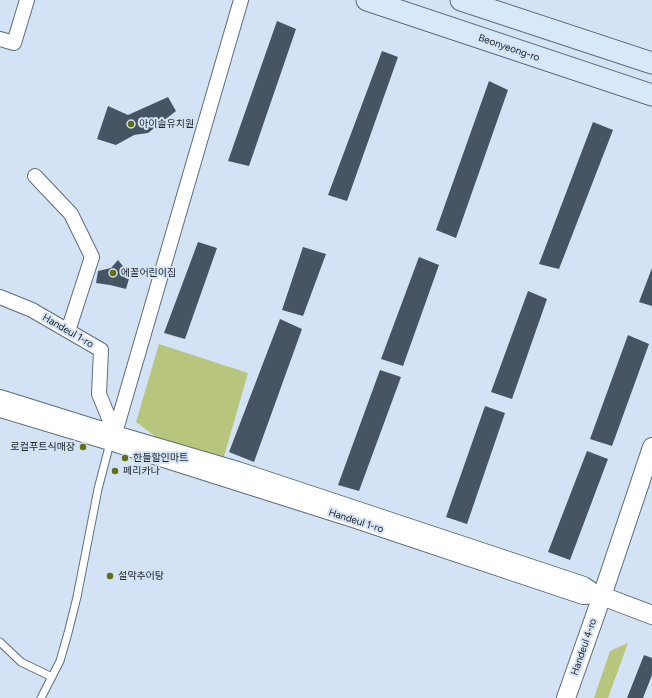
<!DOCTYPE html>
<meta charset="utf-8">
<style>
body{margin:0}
canvas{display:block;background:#d3e2f4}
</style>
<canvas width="652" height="698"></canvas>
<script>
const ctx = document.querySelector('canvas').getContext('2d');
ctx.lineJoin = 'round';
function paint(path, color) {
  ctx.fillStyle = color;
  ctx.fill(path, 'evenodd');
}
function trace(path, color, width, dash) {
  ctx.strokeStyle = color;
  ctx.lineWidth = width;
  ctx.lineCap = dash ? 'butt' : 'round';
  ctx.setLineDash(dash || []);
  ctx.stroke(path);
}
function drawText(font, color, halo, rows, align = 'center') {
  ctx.font = font + ' Figtree,"Noto Sans KR",sans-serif';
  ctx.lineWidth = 4;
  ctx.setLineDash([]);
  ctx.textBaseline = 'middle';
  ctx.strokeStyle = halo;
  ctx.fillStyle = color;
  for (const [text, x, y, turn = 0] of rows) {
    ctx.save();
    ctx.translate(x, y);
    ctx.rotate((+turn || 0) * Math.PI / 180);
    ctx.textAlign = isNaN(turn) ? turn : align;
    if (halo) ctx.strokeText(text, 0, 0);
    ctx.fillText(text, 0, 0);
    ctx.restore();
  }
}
paint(new Path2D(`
 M159,344L248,373L223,460L164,443L136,422Z
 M628,643L608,698H594L610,651Z`), '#b8c67d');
paint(new Path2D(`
 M277,21L296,29L249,166L228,161Z
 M382,51L398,57L347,201L328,195Z
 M489,81L508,90L456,238L436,230Z
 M168,97L176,111L148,133L134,135L116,145L97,139L108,106L128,115Z
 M593,122L613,130L559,269L539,264Z
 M198,242L217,248L185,339L164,333Z
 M303,247L326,254L303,316L282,310Z
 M419,257L439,265L403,366L381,359Z
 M118,260L130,275L126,289L110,285L96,283L98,271L111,268Z
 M652,268V306L639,302Z
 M528,291L547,299L512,399L491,392Z
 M280,319L302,329L254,462L229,452Z
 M628,335L649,344L612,446L590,439Z
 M380,370L401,377L359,491L338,485Z
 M485,406L505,413L467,524L446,517Z
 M587,451L608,459L570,560L548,552Z
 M644,655L652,658V675L643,698H627Z`), '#475463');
const service = new Path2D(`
 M0,642L21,662L52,677
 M41,698L60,661L68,633L77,597L98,489L110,443`);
const minor = new Path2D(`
 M0,39L14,43L27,0
 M35,176L71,214L92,257L68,331
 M0,297L32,310L101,350L99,394L115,433
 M0,397L115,433L238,469L584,584L602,596
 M0,410L110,443L353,520L583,597L602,596
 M111,441L115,433L241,0`);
const tertiary = new Path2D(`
 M602,596L652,615
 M566,698L602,596L652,447`);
const secondary = new Path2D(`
 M367,0L652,95
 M461,0L652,63`);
trace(service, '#5f6d7c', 9);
trace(minor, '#5f6d7c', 16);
trace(tertiary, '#5f6d7c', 20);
trace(secondary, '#5f6d7c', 23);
trace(service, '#fff', 7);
trace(minor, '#fff', 14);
trace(tertiary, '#fff', 18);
trace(secondary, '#d7e8fb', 21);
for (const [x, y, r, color] of [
 [131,124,4,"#626f19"],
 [113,273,4,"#626f19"],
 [83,447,4,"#626f19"],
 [125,458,4,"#626f19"],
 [115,471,4,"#626f19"],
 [110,576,4,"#626f19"]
]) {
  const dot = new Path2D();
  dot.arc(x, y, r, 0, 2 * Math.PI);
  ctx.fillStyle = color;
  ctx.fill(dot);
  trace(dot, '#d3e2f4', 1.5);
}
drawText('10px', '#20262d', '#d3e2f4', [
 ["Beonyeong-ro",509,48,19],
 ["Handeul 1-ro",68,331,30],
 ["Handeul 1-ro",356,521,18],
 ["Handeul 4-ro",584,647,-71]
]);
drawText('10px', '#20262d', '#d3e2f4', [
 ["아이솔유치원",139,124],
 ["에꼴어린이집",121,273],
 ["로컬푸트식매장",75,447,"right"],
 ["한들할인마트",133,458],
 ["페리카나",123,471],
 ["설악추어탕",118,576]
], 'left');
</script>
